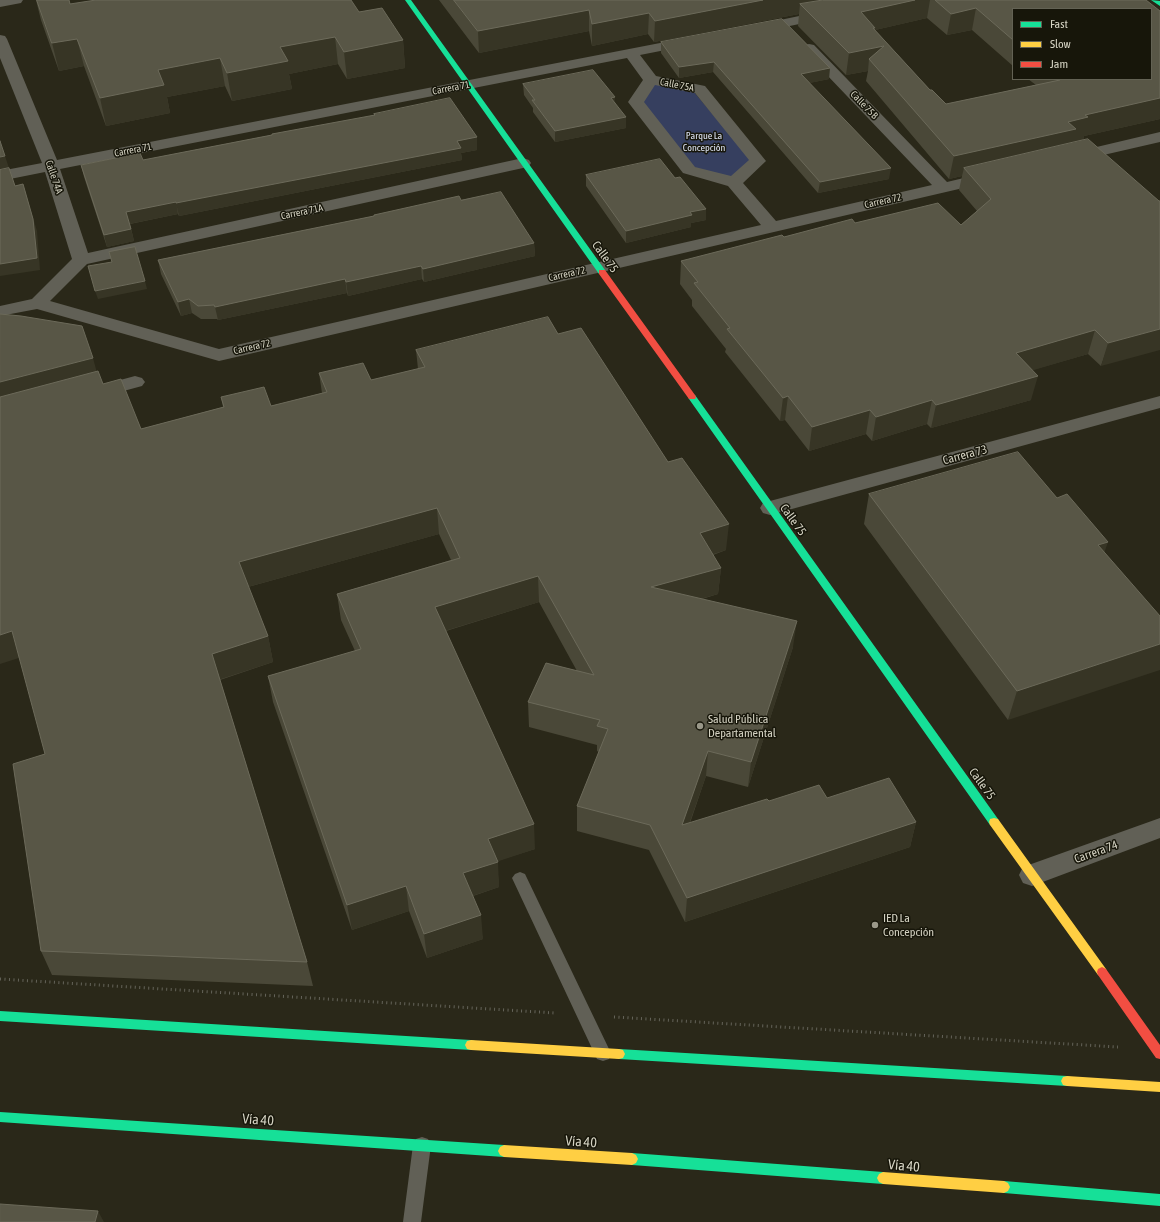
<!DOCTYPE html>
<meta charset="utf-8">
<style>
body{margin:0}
#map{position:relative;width:1160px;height:1222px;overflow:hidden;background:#2a2819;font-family:"Asap Condensed",sans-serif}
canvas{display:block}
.legend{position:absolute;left:1012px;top:8px;width:140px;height:72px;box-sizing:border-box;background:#17160a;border:1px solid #636254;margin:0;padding:5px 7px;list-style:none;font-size:12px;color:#d5d3c3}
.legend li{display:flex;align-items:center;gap:8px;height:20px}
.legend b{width:20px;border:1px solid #636254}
</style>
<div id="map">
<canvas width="1160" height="1222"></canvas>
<ul class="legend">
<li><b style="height:5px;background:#16e098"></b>Fast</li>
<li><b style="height:5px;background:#ffcf43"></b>Slow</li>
<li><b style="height:5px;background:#f24e42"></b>Jam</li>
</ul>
</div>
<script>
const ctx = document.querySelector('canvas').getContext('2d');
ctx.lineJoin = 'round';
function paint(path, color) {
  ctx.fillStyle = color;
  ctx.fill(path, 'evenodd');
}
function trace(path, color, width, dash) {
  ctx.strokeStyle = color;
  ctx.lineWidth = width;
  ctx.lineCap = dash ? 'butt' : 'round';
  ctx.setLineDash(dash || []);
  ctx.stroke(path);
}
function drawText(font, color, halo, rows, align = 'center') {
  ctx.font = font + ' "Asap Condensed",sans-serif';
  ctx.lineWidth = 3;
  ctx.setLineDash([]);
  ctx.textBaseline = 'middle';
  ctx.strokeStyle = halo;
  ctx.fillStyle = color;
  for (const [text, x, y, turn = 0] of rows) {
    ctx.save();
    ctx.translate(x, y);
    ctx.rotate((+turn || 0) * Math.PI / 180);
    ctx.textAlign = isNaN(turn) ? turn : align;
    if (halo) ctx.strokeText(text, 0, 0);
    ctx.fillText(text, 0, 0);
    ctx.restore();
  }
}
paint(new Path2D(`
 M654,83L694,92L752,161L731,178L693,167L641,102Z`), '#363f5f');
trace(new Path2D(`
 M0,979L555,1013
 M614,1017L1118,1047`), '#65645a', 3, [1, 3.5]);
paint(new Path2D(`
 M520,872L525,874L609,1049L611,1054L609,1059L603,1061L597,1059L512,878L515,874Z
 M422,1137L428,1139L431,1145L421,1222H403L413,1145L416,1139Z`), '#616056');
paint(new Path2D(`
 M0,0H23L21,3L0,7Z
 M828,10L833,11L835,14L833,17L756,33L751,32L749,29L751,26L756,25Z
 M0,35L5,36L7,39L57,160L691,37L696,38L698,41L696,44L640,55L656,76L705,86L766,161L743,183L776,221L932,185L804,51L802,48L804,45L809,44L814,45L947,182L989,172L995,174L997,177L995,180L989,182L219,361L37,309L0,316V306L32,299L72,259L45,172L0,181V171L42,163L0,58ZM627,58L643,80L628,102L683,173L728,186L761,225L219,349L50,301L87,264L523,168L529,166L531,163L529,160L523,158L88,253L60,169ZM655,85L695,93L749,160L731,176L695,167L644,102Z
 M1160,132V142L1073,162L1067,160L1065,157L1067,154Z
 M135,376L142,378L145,382L142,386L94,399L87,397L84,393L87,389Z
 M1160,396V408L770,515L763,513L760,508L763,503L770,501Z
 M1160,818V838L1032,886L1023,883L1019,875L1023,867Z`), '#616056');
paint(new Path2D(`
 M405,0H411L605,270V274H599Z
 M1151,0L1160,1V6Z
 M692,394L695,395L998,819L999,822L998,825L994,826L990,825L689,399L688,397Z
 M0,1011L471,1040L475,1041L477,1045L475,1049L471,1050L0,1021Z
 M619,1049L1067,1076L1071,1077L1073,1081L1071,1085L1067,1086L619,1059L615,1058L613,1054L615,1050Z
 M0,1112L504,1145L508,1147L510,1151L508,1155L504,1157L0,1122Z
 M632,1153L883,1172L887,1174L889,1178L887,1182L883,1184L632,1165L628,1163L626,1159L628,1155Z
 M1004,1181L1160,1194V1206L1004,1193L1000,1191L998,1187L1000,1183Z`), '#16e098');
paint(new Path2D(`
 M994,818L998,819L1106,969L1107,972L1106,975L1102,977L1098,975L990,825L989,822L990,819Z
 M471,1040L619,1049L623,1050L625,1054L623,1058L619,1059L471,1050L467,1049L465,1045L467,1041Z
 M1067,1076L1160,1082V1092L1067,1086L1063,1085L1061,1081L1063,1077Z
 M504,1145L632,1153L636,1155L638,1159L636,1163L632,1165L504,1157L500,1155L498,1151L500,1147Z
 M883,1172L1004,1181L1008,1183L1010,1187L1008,1191L1004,1193L883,1184L879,1182L877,1178L879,1174Z`), '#ffcf43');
paint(new Path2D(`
 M599,270H605L695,395L696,397L695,399H689L599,274Z
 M1102,967L1106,969L1160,1045V1059L1156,1058L1098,975L1097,972L1098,969Z`), '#f24e42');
paint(new Path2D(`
 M36,0H69L70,4L359,12L403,40L405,68L347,79L338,64L289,74L292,89L232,101L225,86L167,97L170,113L106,126L84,66L59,71L41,20Z
 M439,0H1146L1160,11V119L1084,136L1083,140L1072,142V143L1159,201L1101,366L1088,354L1032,370L1031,400L931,428L927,424L872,441L866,434L809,451L785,420L780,421L725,352L726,349L692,306V300L680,284L681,261L784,237L855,223L961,225L977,211L959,190L962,176L949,179L866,81L868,71L846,75L798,26L799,14L654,42L648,34L592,46L589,31L479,53ZM1013,9L1151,79H1028L1036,85L946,104L930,90L875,30L927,18L947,35L972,30L1013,66Z
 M661,42L829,79L809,83L889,179L818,193L713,72L679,78L661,53Z
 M523,84L615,102L626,128L555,142L533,112V108L524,95Z
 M374,114L477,137V150L461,153L462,160L179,216L178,214L130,224L134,241L107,247L84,177L81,165L143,160L272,135V134L374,116Z
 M586,175L706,220L691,223V227L626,243L586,186Z
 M461,200L534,243L535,256L424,282L422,279L348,296L347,293L218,320L217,319H201L192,313L181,316L161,274L158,260L374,216V215Z
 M558,334L668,462L726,550L713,555L721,568L718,594L702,599L793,647L748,787L706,776L690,823L769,801L827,798L916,822L910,847L685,922L649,850L577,831V806L599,752L597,751V745L529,727L528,702L577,671L539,602L446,631L535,849L497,861L499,887L473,896L483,939L427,958L409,911L352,930L273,702L268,676L355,651L341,620L337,594L451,560L439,534L248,587L268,636L273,662L220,680L307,962L313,986L52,975L41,951L45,754L97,372L103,384L141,429L223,407L221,397L271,406L322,393L319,373L371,380L418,369L416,350Z
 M869,494L1104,552L1008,720L864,524Z`), '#4a4838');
paint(new Path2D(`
 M763,0H872L800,4L799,14L654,42L655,21Z
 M915,0H930L927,18L875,30L884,46L869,59L868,71L846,75L849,53L861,12Z
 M976,8L972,30L947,35L951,14Z
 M589,10V31L479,53L478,31Z
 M649,13L648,34L592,46V24Z
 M335,37L338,64L289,74L292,89L232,101L227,73L280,47Z
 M77,39L84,66L59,71L52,43Z
 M403,40L405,68L347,79L344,52Z
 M220,58L225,86L167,97L170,113L106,126L100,98L158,70Z
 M714,62L713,72L679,78V67Z
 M830,68L829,79L800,85L801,74Z
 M615,97L614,108L611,98Z
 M1160,98V119L1084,136L1083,140L1072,142L1070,151L964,168L962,176L949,179L954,156L1068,122L1085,115Z
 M626,117V128L555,142V131Z
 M477,137V150L461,153L462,160L179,216L176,203Z
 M5,156L9,168L0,170V157Z
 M891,168L889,179L818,193L820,182Z
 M23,184L37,231L40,270L0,276V264Z
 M176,202L178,214L129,224L126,212Z
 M706,209V220L691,223V227L626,243V231L690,212Z
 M131,229L134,241L107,247L104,235Z
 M534,243L535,256L424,282L423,269Z
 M421,266L422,279L348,296L346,282Z
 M345,279L347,293L218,320L215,307Z
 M145,281L147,289L98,299L95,291Z
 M189,299L192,313L181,316L178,302Z
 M1160,329V350L1101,366L1108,343Z
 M1095,330L1088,354L1010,377L1016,353Z
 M93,358L100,384L0,410V382Z
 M1038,376L1031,400L931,428L936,405Z
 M788,396L785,420L780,421L783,398Z
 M932,400L927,424L872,441L876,417Z
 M870,410L866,434L809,451L812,427Z
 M437,508L439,534L244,588L239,562Z
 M729,524L726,550L698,559L700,533Z
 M1108,542L1098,571V545Z
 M721,568L718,594L650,613L651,587Z
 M538,576L539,602L438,633L435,607Z
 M797,621L793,647L748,787L751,762Z
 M12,631L22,657L0,664V635Z
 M268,636L273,662L218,680L212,654Z
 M1160,644V670L1008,720L1017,691Z
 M708,751L706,776L680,850L682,825Z
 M916,822L910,847L685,922L687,898Z
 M534,824L535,849L490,864L488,839Z
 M498,862L499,887L466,898L463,873Z
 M406,886L409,911L352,930L347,905Z
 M481,915L483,939L427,958L424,934Z
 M98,1211L104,1222H95Z`), '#373525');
const building = new Path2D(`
 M37,0H69L70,4L96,0H351L359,12L382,8L403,40L344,52L335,37L280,47L288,61L227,73L220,58L158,70L164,85L100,98L77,39L52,43Z
 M454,0H763L655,21L649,13L592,24L589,10L478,31Z
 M823,0H915L861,12L875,28H873L930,90H932L946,104L1060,80L1059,79H1151V9H1013V40L976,8L951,14L935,0H1146L1160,11V98L1085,115L1088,117L1068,122L1076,129L954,156L869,59L884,46L849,53L800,4Z
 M782,19L830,68L801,74L891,168L820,182L714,62L679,67L661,42Z
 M593,70L615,97L611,98L626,117L555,131L532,100H535L523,84Z
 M450,98L477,137L457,141L461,148L176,203V202L126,212L131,229L104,235L81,165L140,153L143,160L272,135V134L375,115L374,114Z
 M1088,139L1159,201H1160V329L1108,343L1095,330L1016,353L1038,376L936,405L932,400L876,417L870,410L812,427L788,396L783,398L727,329L730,328L694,283L698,282L681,261L782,235L784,237L852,219L855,223L938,203L961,225L991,199L964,168Z
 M0,141L5,156L0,157Z
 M660,159L675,178L680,177L706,209L690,212L692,215L626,231L586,175Z
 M9,168L15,186L23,184L33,219L37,258L0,264V170Z
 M501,192L534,243L423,269L421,266L346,282L345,279L215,307L214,305L198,306L189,299L178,302L158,260L374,216V215L459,196L461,200Z
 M135,247L145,281L95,291L88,266L112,262L109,252Z
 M0,314L21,316L82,326L93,358L0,382Z
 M548,317L558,334L581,328L668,462L682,458L729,524L700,533L721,568L651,587L797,621L751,762L708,751L682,825L767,799L769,801L819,785L827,798L889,778L916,822L687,898L650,825L577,806L608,729L597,726L600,720L528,702L546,663L594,675L538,576L435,607L534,824L488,839L498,862L463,873L481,915L424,934L406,886L347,905L268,676L361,649L337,594L460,558L437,508L239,562L268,636L212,654L307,962L41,951L13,764L45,754L12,631L0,635V397L98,371L103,384L121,379L141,429L224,407L221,397L264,387L271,406L327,392L319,373L363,363L371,380L425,367L416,350Z
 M1018,452L1057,498L1067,494L1108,542L1098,545L1160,616V644L1017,691L869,494Z
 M0,1204L98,1211L95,1222H0Z`);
paint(building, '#585646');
trace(building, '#6c6a5a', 1);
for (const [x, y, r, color] of [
 [700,726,4,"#999788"],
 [875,925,4,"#999788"]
]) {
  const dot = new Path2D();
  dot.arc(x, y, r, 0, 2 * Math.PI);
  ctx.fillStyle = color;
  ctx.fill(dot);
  trace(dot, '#17160a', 1.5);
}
drawText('10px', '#d5d3c3', '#17160a', [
 ["Calle 75A",677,85,11],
 ["Carrera 71",451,88,-11],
 ["Calle 75B",864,105,46],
 ["Carrera 71",133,150,-11],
 ["Calle 74A",54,177,71],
 ["Carrera 72",883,201,-13],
 ["Carrera 71A",302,212,-12],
 ["Carrera 72",567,274,-13],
 ["Carrera 72",252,347,-13]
]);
drawText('10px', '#dee4f4', '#17160a', [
 ["Parque La",704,136],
 ["Concepción",704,148]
]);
drawText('12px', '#d5d3c3', '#17160a', [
 ["Calle 75",605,257,54],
 ["Carrera 73",965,455,-15],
 ["Calle 75",793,520,54],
 ["Calle 75",982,784,54],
 ["Carrera 74",1096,852,-20]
]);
drawText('12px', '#d5d3c3', '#17160a', [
 ["Salud Pública",708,719],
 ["Departamental",708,733],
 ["IED La",883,918],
 ["Concepción",883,932]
], 'left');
drawText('14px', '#d5d3c3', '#17160a', [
 ["Vía 40",258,1120,4],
 ["Vía 40",581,1142,4],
 ["Vía 40",904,1166,5]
]);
</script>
